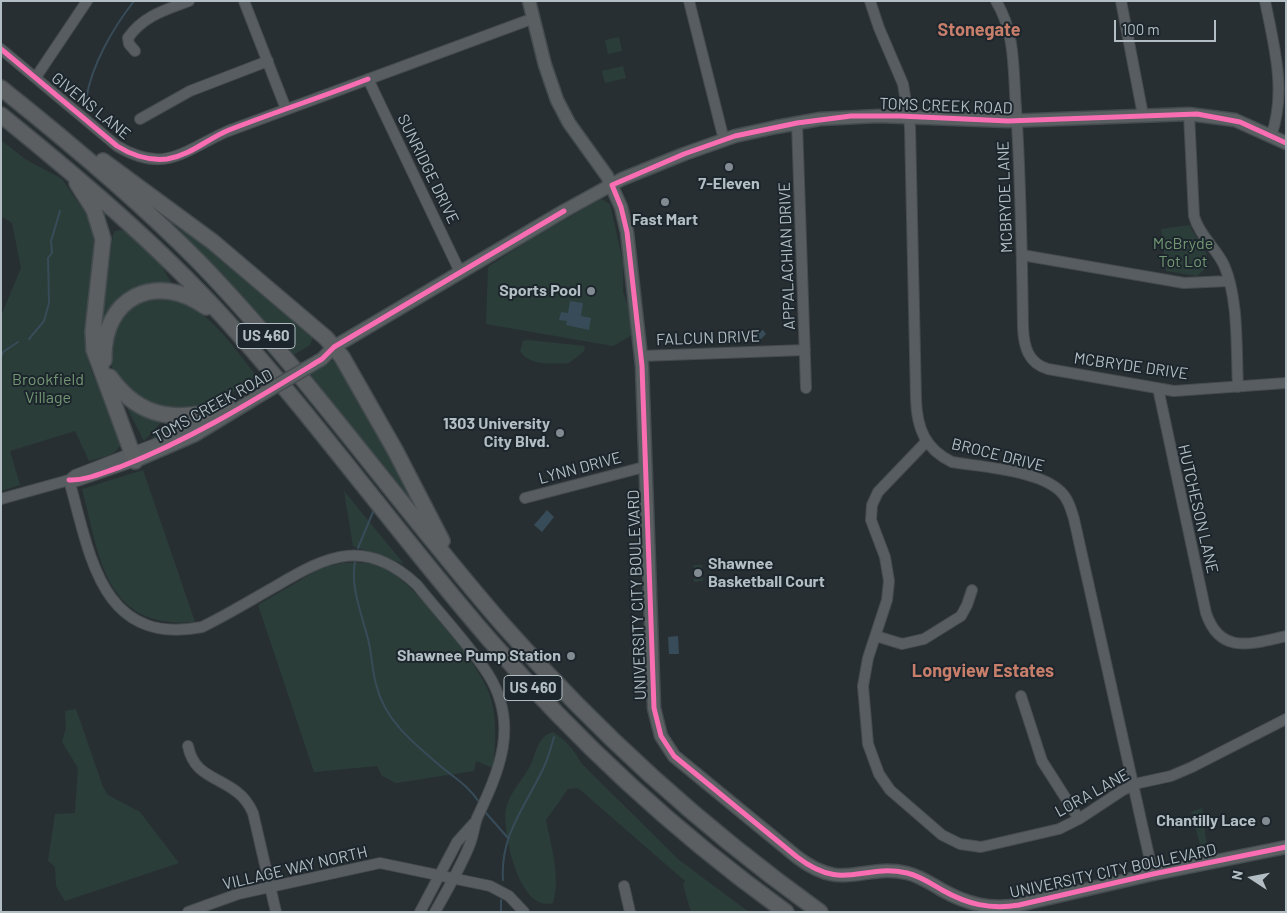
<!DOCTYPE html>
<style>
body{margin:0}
#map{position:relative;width:1287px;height:913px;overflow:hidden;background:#282f33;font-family:Barlow,sans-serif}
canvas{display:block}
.frame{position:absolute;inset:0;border:2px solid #b2bdc4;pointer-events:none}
.north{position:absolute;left:1227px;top:853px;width:50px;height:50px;-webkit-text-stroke:4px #1c262c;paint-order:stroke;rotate:281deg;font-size:14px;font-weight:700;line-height:20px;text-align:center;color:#b2bdc4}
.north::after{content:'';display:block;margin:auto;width:18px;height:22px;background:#b2bdc4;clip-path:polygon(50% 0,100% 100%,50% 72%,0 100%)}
.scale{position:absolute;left:1114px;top:20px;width:102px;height:22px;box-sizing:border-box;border:2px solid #b2bdc4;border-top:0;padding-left:6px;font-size:15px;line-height:18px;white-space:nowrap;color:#b2bdc4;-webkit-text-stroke:4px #1c262c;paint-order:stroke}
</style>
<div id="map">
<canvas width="1287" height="913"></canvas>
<div class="frame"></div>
<div class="north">N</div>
<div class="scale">100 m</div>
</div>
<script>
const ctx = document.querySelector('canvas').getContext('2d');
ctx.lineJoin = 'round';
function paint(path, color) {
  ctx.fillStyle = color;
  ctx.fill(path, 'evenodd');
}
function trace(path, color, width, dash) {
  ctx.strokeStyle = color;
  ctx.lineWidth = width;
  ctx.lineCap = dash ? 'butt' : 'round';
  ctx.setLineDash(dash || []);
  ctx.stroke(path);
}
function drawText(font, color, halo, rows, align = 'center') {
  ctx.font = font + ' Barlow,sans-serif';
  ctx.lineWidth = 4;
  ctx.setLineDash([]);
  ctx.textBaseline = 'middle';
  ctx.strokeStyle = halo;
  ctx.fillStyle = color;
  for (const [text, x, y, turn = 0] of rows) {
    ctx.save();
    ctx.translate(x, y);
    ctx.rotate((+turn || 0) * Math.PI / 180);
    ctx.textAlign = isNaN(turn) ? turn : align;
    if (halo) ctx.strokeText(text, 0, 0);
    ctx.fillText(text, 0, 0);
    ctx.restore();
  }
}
paint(new Path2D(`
 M619,37L622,51L608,54L605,40Z
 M623,66L626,78L605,83L602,71Z
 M1,140L25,159L62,179L95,227L96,250L91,306L85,325L87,355L91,370L122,437C121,455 105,457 89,461L75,431L10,451L20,485L1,491V316L21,268L12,223L1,216Z
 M601,199L610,204L623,262V292L628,305L632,335L613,346L486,324L488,267L529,240Z
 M163,212L310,332L313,337L310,345L292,356L250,304Z
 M1190,225C1195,239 1212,252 1207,267L1197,276L1166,271L1161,229Z
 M122,230L126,232L161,265L172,284C136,283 118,293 101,325L113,235L115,231Z
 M154,297C203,297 229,343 257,376C242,386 224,400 208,406C170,419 101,392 110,344C111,340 114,334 115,330C122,312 136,302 154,297Z
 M528,340L585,346L584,351L569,363C553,364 529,366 520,351L523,341Z
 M331,361H336L380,435L416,506L310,374Z
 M122,398L163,420L144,441Z
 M167,420H193L149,442Z
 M143,470L195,622C104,630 100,557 82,489Z
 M344,491L404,564L353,546Z
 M343,563C354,563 366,562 377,565C411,577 470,653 486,686C498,711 496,742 493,768L476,761L474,771L396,783L382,776L377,766L314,772L258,605L321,568Z
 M694,565H702L703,581L694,582Z
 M76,709L103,787L108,795L140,812L179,863L65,901L56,886L55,867L48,861L55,814L75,813L78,768L62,742L66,728L65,711Z
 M553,732C566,741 574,749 581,763L679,860L749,912H691L683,885L685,881L578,788L568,789L546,820C551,847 561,876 553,903C519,913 502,832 506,809C509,792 525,778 532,762C535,754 537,745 543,738C545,735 550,733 553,732Z
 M1202,808L1208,855H1203L1191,812Z`), '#2b3d39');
paint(new Path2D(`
 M570,301L583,303L581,316L591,318L589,330L566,325L567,321L559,320L561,312L568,313Z
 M754,329L758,332L763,330L766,334L760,340L756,339L751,334Z
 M547,510L554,517L542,532L534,525Z
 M678,636L679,654H669L668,637Z`), '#374c58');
trace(new Path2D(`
 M86,99C92,64 113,28 134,1
 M29,339L44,321L49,303L48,258L52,253L51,241L60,211
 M1,357L3,352L18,342
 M358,548L373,512
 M355,561C350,587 362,615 368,639C372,654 372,670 376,684C384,719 412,742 438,764C453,777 468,785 479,802
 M486,813L508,838
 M503,880C500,835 525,807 543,769C548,759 551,747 554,737
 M501,912V900`), '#374c58', 2);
const minor = new Path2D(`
 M244,1L286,109
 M689,1L724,140
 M870,1L879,28L903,84L910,127L916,400C917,428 925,449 952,462C982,467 1038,470 1060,491C1068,498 1071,509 1074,519L1153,874
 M996,1C1016,34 1013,71 1016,108C1021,181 1022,255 1023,328C1024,347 1028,363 1048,369L1174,391L1286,383
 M1121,1L1143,115
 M1265,1C1274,45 1287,93 1271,136
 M1,49L117,146C166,175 184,150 228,131L534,18
 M135,51L129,44L128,38C143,16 165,10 189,1
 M36,77L87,1
 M368,79L460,272
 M1189,114L1194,216C1199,235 1216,248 1224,265C1239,299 1236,350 1238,387
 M140,119L190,91L268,61
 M797,123L806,388
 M1022,255L1184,283L1229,281
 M641,356L805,350
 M1158,388L1206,613C1220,655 1251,644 1286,636
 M926,442L878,492L872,505L871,520L885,557L889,581L887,600L868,658L863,686L868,744L879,774L890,790L942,835L960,844L981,847L1059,829L1079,819L1123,790L1139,783L1171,776L1192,767L1286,719
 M69,480C90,553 100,647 202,627C227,615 251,600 276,586C328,555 366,537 417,585C440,614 468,643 488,674C520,725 499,771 477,818C474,827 473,836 470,844C461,867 447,890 435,912
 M69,480L75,475L160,442L215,414
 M525,498L644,467
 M1,499L69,480L77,481L135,461
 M876,636L902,644L924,639L961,616L967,605L972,590
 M1021,696L1042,761L1079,819
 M188,746C194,776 217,776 237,792C245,798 249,804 253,813L276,912
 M624,886L630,912
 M188,912L238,894L380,863L490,886L509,896L524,912
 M420,912L457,842L474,823`);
const major = new Path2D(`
 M529,1L545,65L557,100L569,123L607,176L621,207L627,232L642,366L654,708L661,736L674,756L797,857C844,893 861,863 907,873C920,876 930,883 942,890C967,904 990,910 1019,905L1153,874L1286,847
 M322,359L334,347L564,211L622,179L684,154L735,136L776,127L820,119L878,116L1008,121L1189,114L1235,120L1286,143
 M135,461L195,435L259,396`);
const highway = new Path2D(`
 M1,88C70,143 138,200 199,262C309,376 400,507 504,626C598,733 704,829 820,912
 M1,115C80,179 157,244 226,320C318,422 398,534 488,638C576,740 676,833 786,912
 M103,161L213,242L326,338L342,357L395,450L442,541
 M77,183L94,210L103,239L93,331L94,350L135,461
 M104,360C102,297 156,271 206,307
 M110,377C141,421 180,422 228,407`);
trace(minor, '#464b4e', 12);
trace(major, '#454c50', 15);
trace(highway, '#444b4f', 18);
trace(minor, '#575d61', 10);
trace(major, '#5a5f62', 12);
trace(highway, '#5c5f62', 15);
const majorBridge = new Path2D(`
 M259,396L322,359`);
trace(majorBridge, '#454c50', 15, []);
trace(majorBridge, '#5a5f62', 12);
trace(new Path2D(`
 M1,49L117,146C133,156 148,161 167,159C191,155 207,139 229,130C275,112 322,97 368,79
 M1286,143L1240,122L1197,114L1008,121L900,116H851L797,123L735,136L684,154L612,185L621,207L627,232L642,366L654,708L661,736L674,756L797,857C844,893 861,863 907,873C920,876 930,883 942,890C967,904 990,910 1019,905L1153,874L1286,847
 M69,480C86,481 104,472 120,467C192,439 256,399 322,359L334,347L564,211`), '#f96db3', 5);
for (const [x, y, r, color] of [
 [729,167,5,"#828b91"],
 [665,202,5,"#828b91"],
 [591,291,5,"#828b91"],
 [560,433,5,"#828b91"],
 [698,573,5,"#828b91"],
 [571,656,5,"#828b91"],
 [1266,821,5,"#828b91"]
]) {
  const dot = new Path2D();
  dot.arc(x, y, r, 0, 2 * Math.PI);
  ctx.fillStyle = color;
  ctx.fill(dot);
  trace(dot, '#1c262c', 2);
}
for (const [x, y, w] of [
 [266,336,58],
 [533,688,58]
]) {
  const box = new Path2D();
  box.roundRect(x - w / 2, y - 12.5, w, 25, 4);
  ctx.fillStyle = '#1c262c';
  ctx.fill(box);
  trace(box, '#b2bdc4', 1);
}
drawText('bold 15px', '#b2bdc4', null, [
 ["US 460",266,336],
 ["US 460",533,688]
]);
drawText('16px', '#b2bdc4', '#1c262c', [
 ["GIVENS LANE",91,106,39],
 ["TOMS CREEK ROAD",946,106,2],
 ["SUNRIDGE DRIVE",428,169,64],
 ["MCBRYDE LANE",1005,197,-92],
 ["APPALACHIAN DRIVE",787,256,-92],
 ["FALCUN DRIVE",708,338,-2],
 ["MCBRYDE DRIVE",1131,366,8],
 ["TOMS CREEK ROAD",213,406,-29],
 ["BROCE DRIVE",998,455,14],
 ["LYNN DRIVE",580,468,-15],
 ["HUTCHESON LANE",1198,509,77],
 ["UNIVERSITY CITY BOULEVARD",637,595,-92],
 ["LORA LANE",1092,793,-29],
 ["VILLAGE WAY NORTH",295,868,-13],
 ["UNIVERSITY CITY BOULEVARD",1113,871,-12]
]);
drawText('bold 16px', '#b2bdc4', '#1c262c', [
 ["7-Eleven",729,184,"center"],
 ["Fast Mart",665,220,"center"],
 ["Sports Pool",581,291],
 ["1303 University",550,424],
 ["City Blvd.",550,442],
 ["Shawnee",708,564,"left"],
 ["Basketball Court",708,582,"left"],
 ["Shawnee Pump Station",561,656],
 ["Chantilly Lace",1256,821]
], 'right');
drawText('16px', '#739773', '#1c262c', [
 ["McBryde",1183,244],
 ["Tot Lot",1183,262],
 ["Brookfield",48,380],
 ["Village",48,398]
]);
drawText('bold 18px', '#c77e6a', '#1c262c', [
 ["Stonegate",979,30],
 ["Longview Estates",983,671]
]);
</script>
